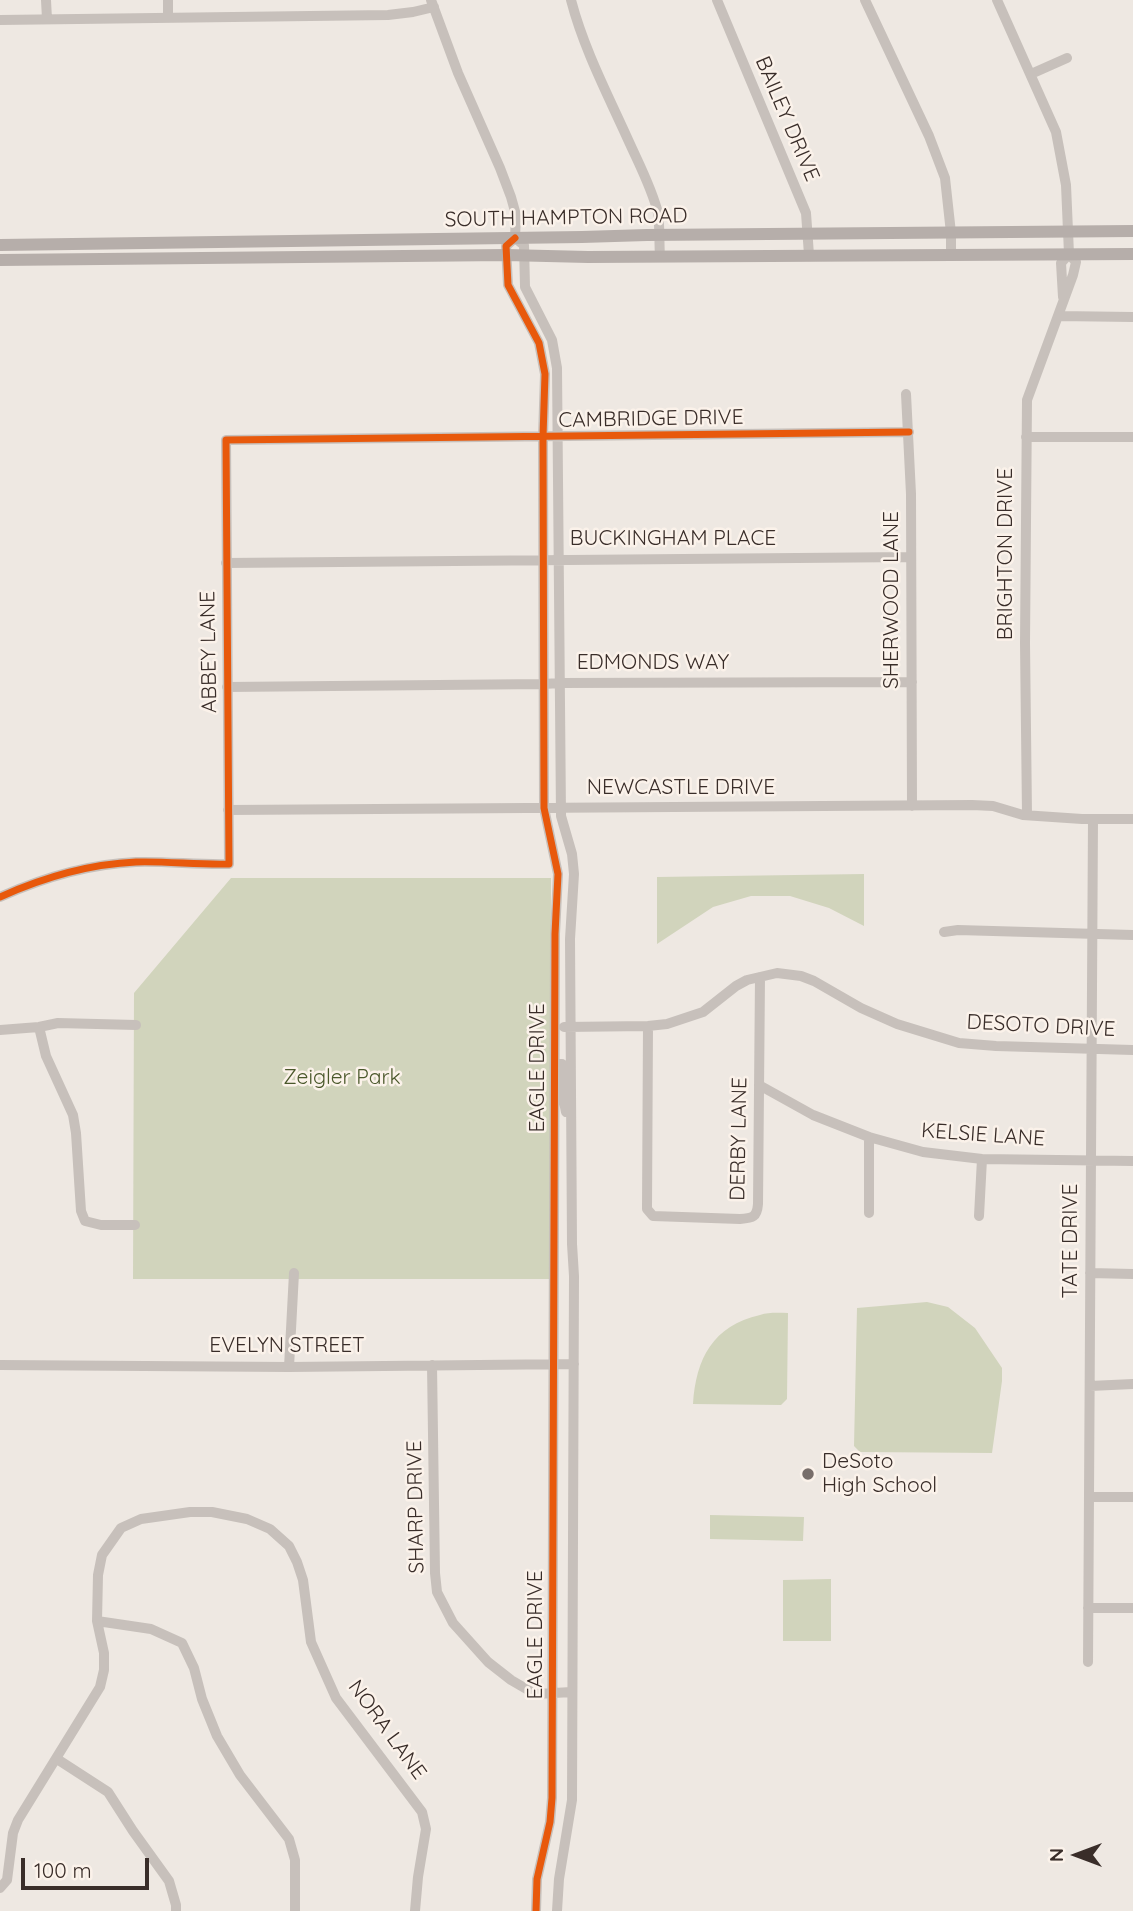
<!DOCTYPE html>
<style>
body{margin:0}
#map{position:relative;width:1133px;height:1911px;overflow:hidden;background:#eee8e2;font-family:Quicksand,sans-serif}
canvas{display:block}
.north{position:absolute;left:1042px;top:1820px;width:70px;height:70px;-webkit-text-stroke:5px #fbf2ea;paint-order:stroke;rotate:270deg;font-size:19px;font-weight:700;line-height:28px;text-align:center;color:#392d29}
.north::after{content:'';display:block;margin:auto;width:24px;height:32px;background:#392d29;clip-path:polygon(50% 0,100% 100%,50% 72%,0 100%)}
.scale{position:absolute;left:21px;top:1858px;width:128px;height:32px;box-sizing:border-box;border:4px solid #392d29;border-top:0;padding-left:9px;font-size:21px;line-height:24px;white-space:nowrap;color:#392d29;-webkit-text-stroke:5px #fbf2ea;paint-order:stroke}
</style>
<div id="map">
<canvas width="1133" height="1911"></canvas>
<div class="north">N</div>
<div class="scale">100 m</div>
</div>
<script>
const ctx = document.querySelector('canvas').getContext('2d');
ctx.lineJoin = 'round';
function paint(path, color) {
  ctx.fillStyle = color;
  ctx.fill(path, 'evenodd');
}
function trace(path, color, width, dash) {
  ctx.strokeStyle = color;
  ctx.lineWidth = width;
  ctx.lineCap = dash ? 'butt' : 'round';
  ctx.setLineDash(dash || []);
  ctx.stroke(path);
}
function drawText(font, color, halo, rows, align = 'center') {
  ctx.font = font + ' Quicksand,sans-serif';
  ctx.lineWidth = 5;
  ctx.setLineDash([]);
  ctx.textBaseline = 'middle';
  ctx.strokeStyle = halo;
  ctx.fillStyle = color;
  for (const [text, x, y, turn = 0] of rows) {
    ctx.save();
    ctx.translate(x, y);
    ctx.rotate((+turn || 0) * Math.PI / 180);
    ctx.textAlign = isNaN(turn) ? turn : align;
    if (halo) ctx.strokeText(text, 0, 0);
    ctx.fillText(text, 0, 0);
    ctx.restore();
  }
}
paint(new Path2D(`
 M864,874V926L829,908L790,896H751L713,907L657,944V877Z
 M231,878H551L550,1279H133L134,993Z
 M927,1302L948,1307L975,1328L1002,1368V1381L992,1453L860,1452L854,1446L857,1308Z
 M788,1313L787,1399L781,1405L693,1404C696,1358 713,1326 760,1315C769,1312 779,1313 788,1313Z
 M710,1515L804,1517L803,1541L710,1539Z
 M831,1579V1641H783V1580Z`), '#d1d4bc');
trace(new Path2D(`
 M46,0L47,19
 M168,0V18
 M431,0L458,73L500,168L511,197L516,215L515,238
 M571,0C584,50 609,97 630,144C640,166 652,189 658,213C660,227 659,242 660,256
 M717,0L806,213L809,255
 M865,0L929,136L945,178L951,233V254
 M997,0L1056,132L1066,185L1069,254
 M0,20L388,15L413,12L434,7
 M1031,74L1067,58
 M515,238L506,246L508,285L539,343L545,374L543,437L544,808L558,874L555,934L552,1798L550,1822L537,1879L536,1911
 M515,238L524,245L525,287L552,340L557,368L561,816L572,854L574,874L570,939L572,1244L574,1276L572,1800L559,1879L557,1911
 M1063,297L1061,263L1069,254
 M1058,316L1133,317
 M906,394L911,494L912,806
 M1026,437H1133
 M226,563L911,557
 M227,687L544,684L560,683L912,682
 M228,810L972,805L993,806L1023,815L1082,819H1133
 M1027,815L1025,643L1027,400L1073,275L1076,262L1069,254
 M0,897C42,878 90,864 136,862C167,861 198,865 229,864L226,440L909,432
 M944,932L958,930L1133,935
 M648,1026L647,1209L653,1216L740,1219C753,1218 757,1217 758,1204L760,977
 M39,1027L46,1056L73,1115L76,1133L81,1211L85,1221L101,1225H135
 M564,1027L648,1026L667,1024L703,1012L736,986L747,980L777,973L801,976L814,981L861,1008L897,1024L959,1043L996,1046L1133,1050
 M0,1030L39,1027L58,1023L136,1025
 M555,1064H562L564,1066L563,1097L566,1112
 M759,1085L813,1115L869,1137L923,1152L982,1159L1133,1161
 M869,1213V1137
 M979,1216L982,1159
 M1090,1273L1133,1274
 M0,1365L289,1367L574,1364
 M432,1365L435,1573L437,1592L453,1623L488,1662L511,1680L535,1694L572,1692
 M289,1367L294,1273
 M1090,1386L1133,1384
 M1089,1497H1133
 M1088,1608H1133
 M97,1621L151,1629L182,1643L194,1668L202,1699L217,1736L240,1775L289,1839L295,1860V1911
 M1088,1662L1093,819
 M57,1759L108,1792L133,1831L169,1881L176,1905V1911
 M0,1888L7,1880L13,1833L18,1820L100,1687L104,1670V1653L97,1621L98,1575L102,1555L121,1528L141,1519L190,1512H212L247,1519L270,1529L289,1546L297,1562L303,1580L311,1642L336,1698L422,1812L426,1829L418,1877L415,1911`), '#c7c0bb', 10);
trace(new Path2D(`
 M0,245L582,237L647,235L1133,231
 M0,260L506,255L588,257L1133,254`), '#b6aeaa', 12);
trace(new Path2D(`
 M515,238L506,246L508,285L539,343L545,374L543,437L544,808L558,874L555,934L552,1798L550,1822L537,1879L536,1911
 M0,897C42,878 90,864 136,862C167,861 198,865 229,864L226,440L909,432`), '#e8590c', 7);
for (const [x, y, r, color] of [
 [808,1474,7,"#786e6a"]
]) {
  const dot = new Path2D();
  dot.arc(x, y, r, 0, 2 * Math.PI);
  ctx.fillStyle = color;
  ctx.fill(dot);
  trace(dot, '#fbf2ea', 2.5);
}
drawText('21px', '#392d29', '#fbf2ea', [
 ["BAILEY DRIVE",787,119,67],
 ["SOUTH HAMPTON ROAD",566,218,-1],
 ["CAMBRIDGE DRIVE",651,419,-1],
 ["BUCKINGHAM PLACE",673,539],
 ["BRIGHTON DRIVE",1006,554,-90],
 ["SHERWOOD LANE",892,600,-90],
 ["ABBEY LANE",209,652,-91],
 ["EDMONDS WAY",653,663],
 ["NEWCASTLE DRIVE",681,788],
 ["DESOTO DRIVE",1041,1026,3],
 ["EAGLE DRIVE",538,1068,-90],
 ["KELSIE LANE",983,1135,4],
 ["DERBY LANE",739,1139,-89],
 ["TATE DRIVE",1071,1241,-90],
 ["EVELYN STREET",287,1346],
 ["SHARP DRIVE",416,1507,-91],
 ["EAGLE DRIVE",536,1635,-90],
 ["NORA LANE",387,1730,54]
]);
drawText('21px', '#4a582b', '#fbf2ea', [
 ["Zeigler Park",342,1078]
]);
drawText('21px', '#392d29', '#fbf2ea', [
 ["DeSoto",822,1462],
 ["High School",822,1486]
], 'left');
</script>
